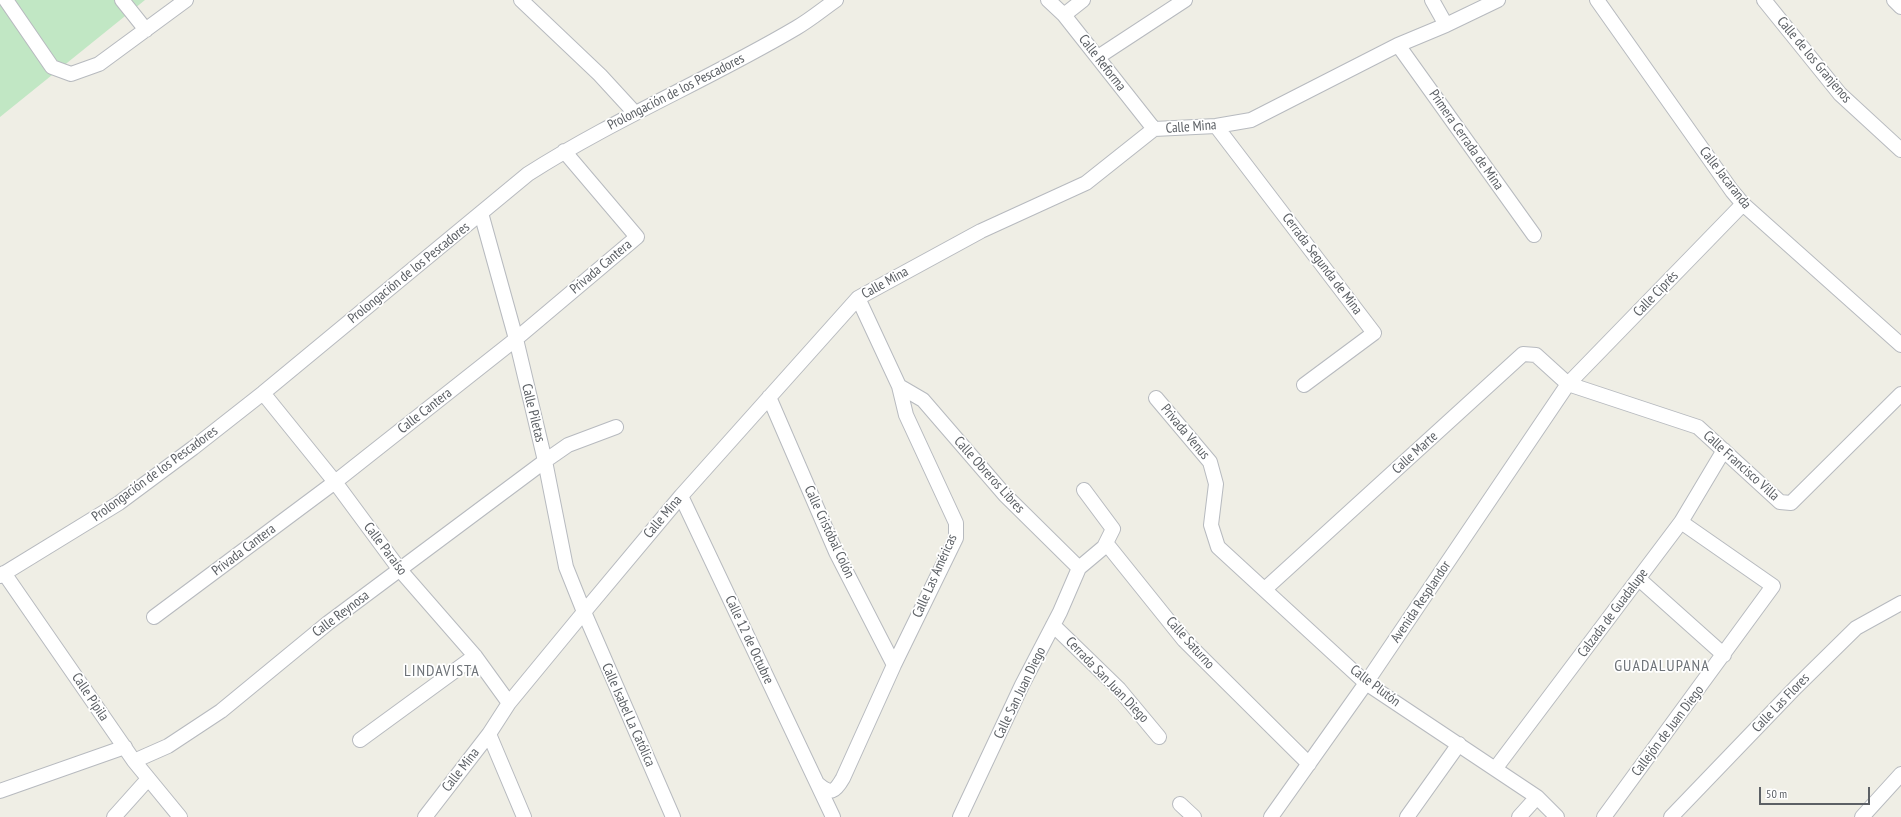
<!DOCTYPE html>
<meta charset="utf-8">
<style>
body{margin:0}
#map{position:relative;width:1901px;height:817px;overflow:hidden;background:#efeee5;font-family:"PT Sans Narrow",sans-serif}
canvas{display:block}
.scale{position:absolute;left:1759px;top:787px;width:111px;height:18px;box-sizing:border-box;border:2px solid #5c6065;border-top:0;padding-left:5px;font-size:12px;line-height:14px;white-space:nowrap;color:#5c6065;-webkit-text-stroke:3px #fff;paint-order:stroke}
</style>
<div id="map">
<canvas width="1901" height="817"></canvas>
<div class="scale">50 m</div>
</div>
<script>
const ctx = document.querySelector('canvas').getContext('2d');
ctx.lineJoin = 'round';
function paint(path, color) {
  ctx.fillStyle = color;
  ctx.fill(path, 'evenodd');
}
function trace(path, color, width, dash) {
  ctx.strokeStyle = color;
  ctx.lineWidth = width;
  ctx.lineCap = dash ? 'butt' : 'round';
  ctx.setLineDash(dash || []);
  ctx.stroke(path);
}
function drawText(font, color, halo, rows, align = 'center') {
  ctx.font = font + ' "PT Sans Narrow",sans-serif';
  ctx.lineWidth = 3.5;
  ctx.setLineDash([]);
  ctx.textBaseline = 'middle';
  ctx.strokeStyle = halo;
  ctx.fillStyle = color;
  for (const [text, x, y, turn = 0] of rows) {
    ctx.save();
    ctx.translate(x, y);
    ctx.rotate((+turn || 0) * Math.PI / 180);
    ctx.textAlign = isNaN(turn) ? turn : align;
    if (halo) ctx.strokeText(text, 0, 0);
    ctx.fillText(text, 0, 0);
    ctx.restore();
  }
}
paint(new Path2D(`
 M0,0H145L0,117Z`), '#c1e7c4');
const street = new Path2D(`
 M6,0L52,67L71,74L99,64L186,0
 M122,0L146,30
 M521,0L600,75L634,112
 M1048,0L1064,15L1154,129
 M1432,0L1446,25
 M1597,0L1732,191L1743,204L1901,345
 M1764,0L1840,94L1901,150
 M1894,0L1901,7
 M1064,15L1083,0
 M1398,45L1534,235
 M1098,57L1185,0
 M1216,126L1374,333L1304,385
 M481,213L516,339L545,461L566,567L584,612L673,817
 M899,386L923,400L1005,495L1079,568
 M263,393L335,482L400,570L475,656L509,703
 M769,397L836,552L894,665
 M1156,398L1210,462L1216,484L1211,525L1218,547L1366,683L1537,797L1557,817
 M1084,490L1113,529L1106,543
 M681,496L833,817
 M4,573L134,761L180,817
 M0,576L119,503L193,448L263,393L528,174C614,119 708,80 796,28C810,20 823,9 836,0
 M1639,579L1724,655
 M1265,589L1523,354L1536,355L1568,384L1698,427L1780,502L1791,503L1901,394
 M154,617L335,482L516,339L637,237L564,151
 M1053,625L1119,689L1159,737
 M489,734L524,817
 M360,740L475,656
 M134,761L168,746L221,711L328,623L545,461L568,445L616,427
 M1495,769L1681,522L1724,450
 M818,784C831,795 835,792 843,778L894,665L956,538V523L906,415L899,386L858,298
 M0,791L125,747
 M1180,804L1194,817
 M114,817L148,779
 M425,817L489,734L509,703L584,612L681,496L858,298L981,231L1086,183L1154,129L1216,126L1251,120L1398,45L1446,25L1498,0
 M960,817L1022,685L1060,612L1079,568L1104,547L1106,543L1184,640L1309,764
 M1271,817L1366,683L1568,384L1743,204
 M1407,817L1459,744
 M1519,817L1537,797
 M1604,817L1773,586L1681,522
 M1671,817L1796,687L1856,628L1901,603
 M1862,817L1901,774`);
trace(street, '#b7babf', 16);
trace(street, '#fff', 14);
drawText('14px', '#5c6065', '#fff', [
 ["Calle de los Granjenos",1814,60,50],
 ["Calle Reforma",1102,63,52],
 ["Prolongación de los Pescadores",676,92,-27],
 ["Calle Mina",1191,127,-4],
 ["Primera Cerrada de Mina",1466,140,55],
 ["Calle Jacaranda",1725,178,52],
 ["Cerrada Segunda de Mina",1322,264,53],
 ["Privada Cantera",601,267,-40],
 ["Prolongación de los Pescadores",409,273,-39],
 ["Calle Mina",885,283,-29],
 ["Calle Ciprés",1656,294,-46],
 ["Calle Cantera",425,411,-38],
 ["Calle Piletas",533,413,76],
 ["Privada Venus",1185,432,50],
 ["Calle Marte",1415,453,-42],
 ["Calle Francisco Villa",1741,466,42],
 ["Prolongación de los Pescadores",155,474,-36],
 ["Calle Obreros Libres",989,475,48],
 ["Calle Mina",663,517,-50],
 ["Calle Cristóbal Colón",829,532,65],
 ["Calle Paraíso",385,549,53],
 ["Privada Cantera",244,550,-37],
 ["Calle Las Américas",935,576,-66],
 ["Avenida Resplandor",1421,602,-56],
 ["Calzada de Guadalupe",1613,613,-53],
 ["Calle Reynosa",341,614,-37],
 ["Calle 12 de Octubre",749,640,65],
 ["Calle Saturno",1190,643,48],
 ["Cerrada San Juan Diego",1107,680,46],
 ["Calle Plutón",1375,686,37],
 ["Calle San Juan Diego",1020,693,-64],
 ["Calle Pípila",90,697,56],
 ["Calle Las Flores",1781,703,-46],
 ["Calle Isabel La Católica",628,715,66],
 ["Callejón de Juan Diego",1668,731,-53],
 ["Calle Mina",461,770,-52]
]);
ctx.letterSpacing = '1px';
drawText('16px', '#6d7277', '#fff', [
 ["GUADALUPANA",1662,666],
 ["LINDAVISTA",442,671]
]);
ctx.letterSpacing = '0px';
</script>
